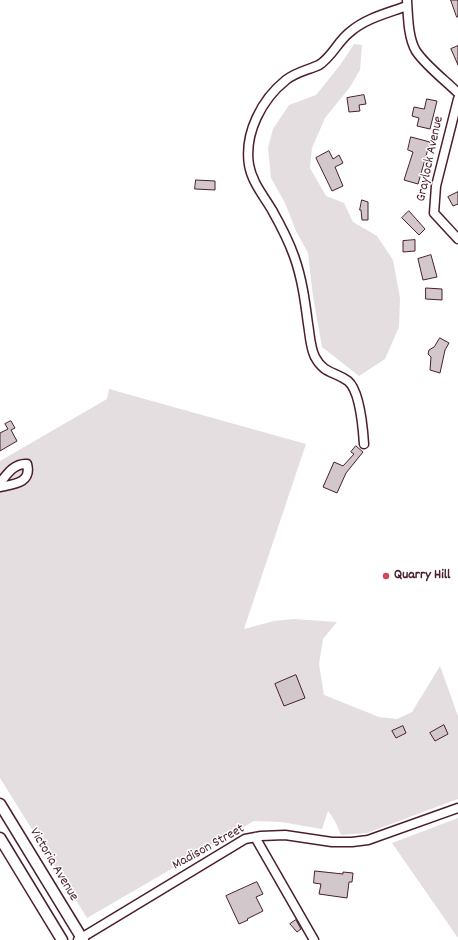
<!DOCTYPE html>
<style>
body{margin:0}
canvas{display:block;background:#fff}
</style>
<canvas width="458" height="940"></canvas>
<script>
const ctx = document.querySelector('canvas').getContext('2d');
ctx.lineJoin = 'round';
function paint(path, color) {
  ctx.fillStyle = color;
  ctx.fill(path, 'evenodd');
}
function trace(path, color, width, dash) {
  ctx.strokeStyle = color;
  ctx.lineWidth = width;
  ctx.lineCap = dash ? 'butt' : 'round';
  ctx.setLineDash(dash || []);
  ctx.stroke(path);
}
function drawText(font, color, halo, rows, align = 'center') {
  ctx.font = font + ' Dekko,sans-serif';
  ctx.lineWidth = 3;
  ctx.setLineDash([]);
  ctx.textBaseline = 'middle';
  ctx.strokeStyle = halo;
  ctx.fillStyle = color;
  for (const [text, x, y, turn = 0] of rows) {
    ctx.save();
    ctx.translate(x, y);
    ctx.rotate((+turn || 0) * Math.PI / 180);
    ctx.textAlign = isNaN(turn) ? turn : align;
    if (halo) ctx.strokeText(text, 0, 0);
    ctx.fillText(text, 0, 0);
    ctx.restore();
  }
}
paint(new Path2D(`
 M354,44L362,45L360,70L350,87L325,118L312,148L310,168L326,196L344,203L353,222L377,236L393,260L400,298L399,327L385,359L359,376L322,347L313,297L308,253L296,231L285,203L271,178L268,148L273,129L289,105L316,95L341,64Z
 M109,389L306,444L244,629L274,621L294,619L337,622L323,639L319,664L324,695L379,717L397,719L412,712L440,666L458,716V799L367,833L341,835L335,821L328,811L322,829L281,822L254,821L87,918L0,778V461L107,399Z
 M458,818V938L392,843Z`), '#e5dee0');
const building = new Path2D(`
 M451,0H458V17H457Z
 M458,46V65L451,49Z
 M364,95L366,104L359,105L360,111L349,112L347,98Z
 M427,99L437,101L430,129L417,126L419,118L412,116L414,107L424,109Z
 M411,137L430,142L418,184L404,180L413,152L408,150Z
 M329,151L333,159L339,155L343,163L335,167L343,186L332,191L316,158Z
 M196,180L215,181V190L195,189Z
 M458,192V204L453,206L448,197Z
 M362,200L368,202V220H362L361,210H360Z
 M409,211L425,229L419,235L402,218Z
 M415,240V251L403,252V241Z
 M431,255L437,277L423,280L418,259Z
 M426,288L442,289V300L426,299Z
 M440,338L449,343L445,350L440,373L430,370L431,357L428,354L429,350L434,347Z
 M11,421L15,428L11,430L17,441L0,451V433L8,429L5,424Z
 M356,446L363,452L346,473L337,493L323,487L334,462L343,466L354,454L351,452Z
 M296,675L305,698L284,706L275,684Z
 M444,725L448,734L435,741L430,733Z
 M403,726L406,733L396,738L392,731Z
 M315,871L343,874V872L353,873L352,882H349L347,898L319,894L321,884L314,883Z
 M257,882L263,894L256,897L263,911L247,919L248,920L239,924L226,896Z
 M296,920L301,929L297,932L290,924Z`);
paint(building, '#d2c7cb');
trace(building, '#4a1f2b', 1);
const minor = new Path2D(`
 M407,0C408,16 408,38 416,51C425,65 446,81 458,93
 M458,99L436,186L434,213L458,239
 M364,444C363,429 360,391 348,381C334,371 324,374 315,357C310,347 310,335 308,324C305,301 302,278 294,256C288,239 281,226 272,210C263,195 252,182 249,165C244,133 262,99 286,80C296,72 308,70 319,65C332,57 338,41 350,32C366,18 388,13 407,6
 M0,483C7,474 14,463 27,464C32,483 14,484 0,487
 M255,837L314,940
 M78,940L245,839L261,836L285,835L332,842H352L368,840L458,808`);
const major = new Path2D(`
 M0,804L83,940
 M0,838L62,940`);
trace(minor, '#4a1f2b', 11);
trace(major, '#4a1f2b', 13);
trace(minor, '#fff', 8);
trace(major, '#fff', 10);
for (const [x, y, r, color] of [
 [386,576,4,"#d1495b"]
]) {
  const dot = new Path2D();
  dot.arc(x, y, r, 0, 2 * Math.PI);
  ctx.fillStyle = color;
  ctx.fill(dot);
  trace(dot, '#fff', 1.5);
}
drawText('14px', '#4a1f2b', '#fff', [
 ["Graylock Avenue",431,159,-78],
 ["Madison Street",209,848,-29],
 ["Victoria Avenue",53,865,59]
]);
drawText('bold 14px', '#4a1f2b', '#fff', [
 ["Quarry Hill",394,576]
], 'left');
</script>
